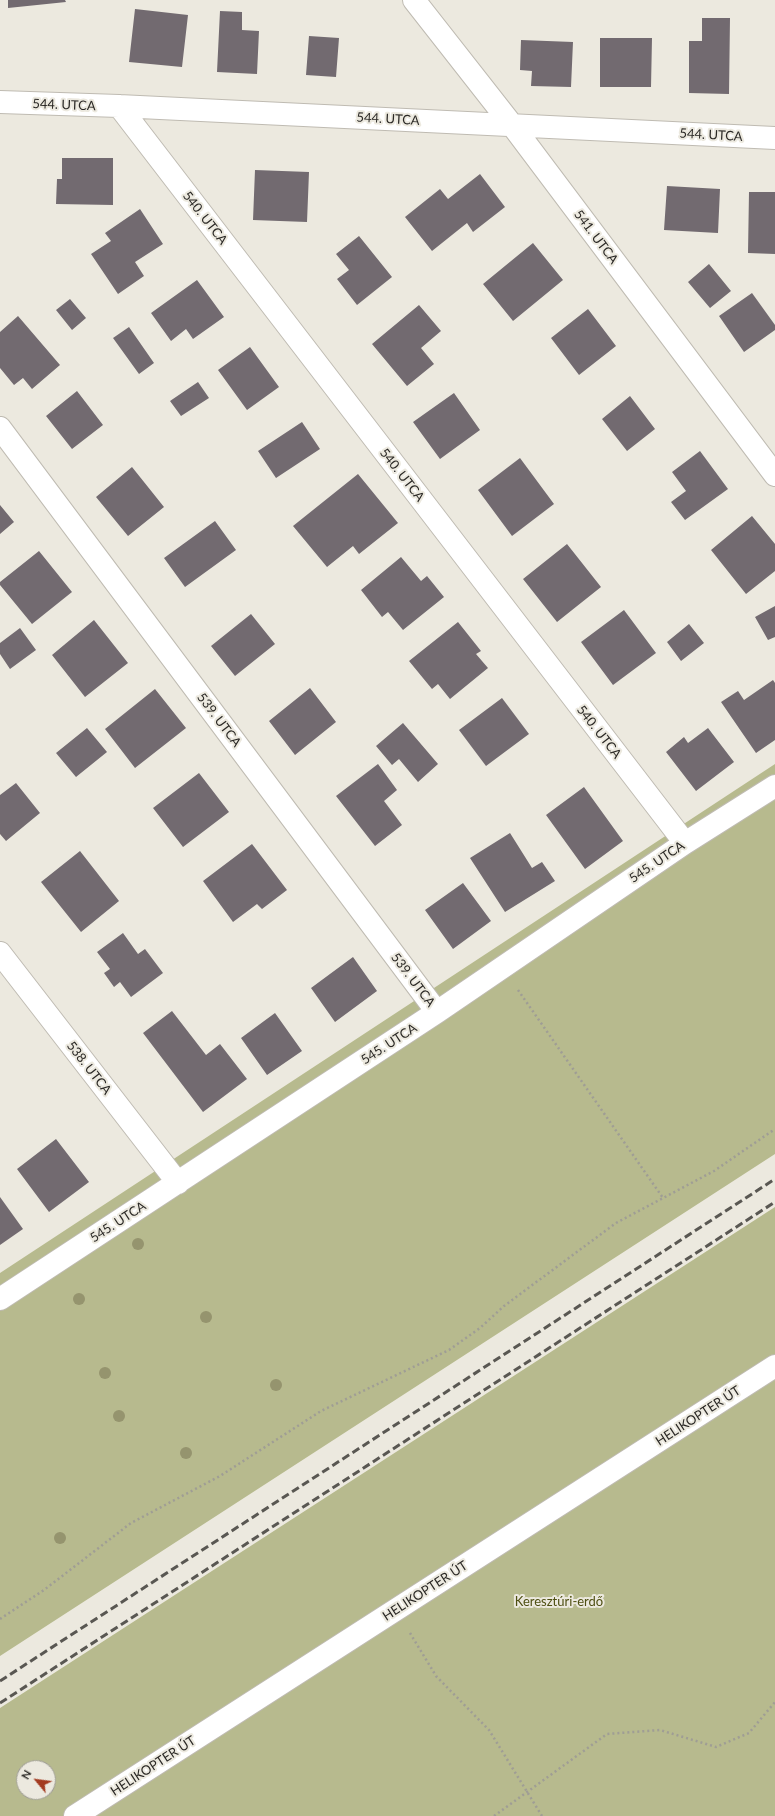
<!DOCTYPE html>
<meta charset="utf-8">
<style>
body{margin:0}
#map{position:relative;width:775px;height:1816px;overflow:hidden;background:#ece9df;font-family:Lato,sans-serif}
canvas{display:block}
.north{position:absolute;left:16px;top:1760px;width:40px;height:40px;box-sizing:border-box;background:#ece9df;border:1px solid #9e9c95;border-radius:50%;rotate:299deg;font-size:11px;font-weight:700;line-height:16px;text-align:center;color:#2a2825}
.north::after{content:'';display:block;margin:auto;width:14px;height:18px;background:#a33b21;clip-path:polygon(50% 0,100% 100%,50% 72%,0 100%)}
</style>
<div id="map">
<canvas width="775" height="1816"></canvas>
<div class="north">N</div>
</div>
<script>
const ctx = document.querySelector('canvas').getContext('2d');
ctx.lineJoin = 'round';
function paint(path, color) {
  ctx.fillStyle = color;
  ctx.fill(path, 'evenodd');
}
function trace(path, color, width, dash) {
  ctx.strokeStyle = color;
  ctx.lineWidth = width;
  ctx.lineCap = dash ? 'butt' : 'round';
  ctx.setLineDash(dash || []);
  ctx.stroke(path);
}
function drawText(font, color, halo, rows, align = 'center') {
  ctx.font = font + ' Lato,sans-serif';
  ctx.lineWidth = 4;
  ctx.setLineDash([]);
  ctx.textBaseline = 'middle';
  ctx.strokeStyle = halo;
  ctx.fillStyle = color;
  for (const [text, x, y, turn = 0] of rows) {
    ctx.save();
    ctx.translate(x, y);
    ctx.rotate((+turn || 0) * Math.PI / 180);
    ctx.textAlign = isNaN(turn) ? turn : align;
    if (halo) ctx.strokeText(text, 0, 0);
    ctx.fillText(text, 0, 0);
    ctx.restore();
  }
}
paint(new Path2D(`
 M775,764V1154L0,1656V1273Z
 M775,1207V1816H0V1708ZM24,1768H48V1792H24Z`), '#b7ba8e');
paint(new Path2D(`
 M8,0H65L66,2L8,8Z
 M135,9L188,15L182,67L129,62Z
 M220,11L242,12V30L259,31L257,74L217,72Z
 M702,18H730L729,94L689,93V41H702Z
 M309,36L339,38L336,77L306,75Z
 M600,38H652L651,87H600Z
 M521,40L573,42L571,87L531,86L532,71L520,70Z
 M62,158H113V205L56,204L57,179H62Z
 M255,170L309,172L307,222L253,220Z
 M480,174L505,207L473,232L467,223L432,251L405,217L440,189L448,199Z
 M667,186L720,189L718,233L664,230Z
 M749,192H775V254L748,253Z
 M140,209L163,244L135,262L144,276L118,294L91,254L111,241L105,233Z
 M359,236L392,277L357,305L337,279L349,270L336,254Z
 M533,243L563,280L513,321L483,284Z
 M709,264L731,291L710,308L688,282Z
 M197,280L224,317L193,339L186,329L171,341L151,313Z
 M752,293L775,325V330L744,352L719,316Z
 M70,299L86,318L72,330L56,310Z
 M419,305L441,331L421,348L434,364L407,386L372,344Z
 M588,309L616,346L579,375L551,338Z
 M18,316L60,365L32,389L23,378L14,385L0,368V332Z
 M129,327L154,363L139,374L113,338Z
 M250,347L279,387L247,410L218,370Z
 M198,382L209,398L181,416L170,401Z
 M77,391L103,425L72,449L46,416Z
 M454,393L480,430L440,459L413,422Z
 M630,396L655,429L627,451L602,419Z
 M302,422L320,449L276,478L258,451Z
 M700,451L728,489L685,520L671,502L686,491L672,472Z
 M520,458L554,504L512,536L478,490Z
 M132,467L164,507L128,536L96,497Z
 M358,474L398,523L359,554L353,546L327,567L293,526Z
 M0,505L14,522L0,534Z
 M752,516L775,544V571L746,594L711,550Z
 M215,521L236,550L185,587L164,558Z
 M567,544L601,587L557,622L523,579Z
 M39,551L72,592L32,624L0,585V582Z
 M401,557L421,581L427,576L444,597L403,630L388,612L382,617L361,590Z
 M775,606V637L768,640L755,617Z
 M624,610L656,653L613,685L581,642Z
 M251,614L275,644L235,676L211,646Z
 M94,620L128,663L85,697L52,655Z
 M458,622L481,651L476,654L488,668L450,699L438,684L432,689L409,661Z
 M689,624L704,643L681,661L667,642Z
 M20,628L36,650L10,669L0,654V643Z
 M773,680L775,683V740L756,753L721,702L738,691L744,700Z
 M310,688L336,722L295,755L269,721Z
 M155,689L186,728L135,768L105,729Z
 M502,698L529,734L486,766L459,730Z
 M403,723L438,764L418,782L399,759L392,765L376,746Z
 M87,728L107,752L76,777L56,753Z
 M708,728L734,762L696,791L666,752L684,737L688,743Z
 M378,764L397,790L384,801L402,825L375,846L336,796Z
 M199,773L229,812L183,847L153,808Z
 M16,783L40,813L6,841L0,834V795Z
 M584,787L623,841L585,869L546,815Z
 M510,833L532,868L542,862L555,881L505,912L470,858Z
 M252,844L287,890L262,909L257,904L233,922L203,881Z
 M80,851L119,901L81,932L41,882Z
 M463,883L491,921L453,949L425,910Z
 M123,933L138,954L145,949L163,973L131,997L120,982L114,987L104,973L110,969L97,952Z
 M353,957L377,991L335,1022L311,988Z
 M172,1011L206,1055L220,1044L247,1079L203,1112L143,1033Z
 M275,1013L302,1051L267,1075L241,1038Z
 M56,1139L89,1182L49,1212L17,1169Z
 M0,1197L23,1229L0,1245Z`), '#726a70');
const minor = new Path2D(`
 M414,0L512,125L775,475
 M0,102L119,106L775,138
 M119,106L685,843
 M0,428L437,1012
 M0,953L178,1183
 M0,1299L437,1012L685,843L775,786`);
const tertiary = new Path2D(`
 M75,1816L775,1366`);
trace(minor, '#bfbbb2', 24);
trace(tertiary, '#bfbbb2', 24);
trace(new Path2D(`
 M518,990L663,1198
 M0,1619L44,1590L131,1523L220,1476L321,1411L449,1350L480,1328L504,1306L616,1223L714,1171L775,1129
 M410,1633L436,1676L489,1730L542,1816
 M494,1816L607,1734L660,1730L716,1747L749,1733L775,1702`), '#9f9d95', 2.5, [2, 3]);
trace(minor, '#fff', 22);
trace(tertiary, '#fff', 22);
trace(new Path2D(`
 M0,1681L775,1179
 M0,1703L775,1202`), '#595752', 3, [8, 4]);
ctx.fillStyle = '#95946e';
for (const [x, y] of [
 [138,1244],
 [79,1299],
 [206,1317],
 [105,1373],
 [276,1385],
 [119,1416],
 [186,1453],
 [60,1538]
]) {
  ctx.beginPath();
  ctx.arc(x, y, 6, 0, 2 * Math.PI);
  ctx.fill();
}
drawText('13px', '#2a2825', '#ece9df', [
 ["544. UTCA",64,105,2],
 ["544. UTCA",388,119,3],
 ["544. UTCA",711,135,3],
 ["540. UTCA",205,218,52],
 ["541. UTCA",596,237,53],
 ["540. UTCA",402,475,52],
 ["539. UTCA",219,720,53],
 ["540. UTCA",599,732,52],
 ["545. UTCA",657,862,-34],
 ["539. UTCA",413,980,53],
 ["545. UTCA",389,1044,-33],
 ["538. UTCA",89,1068,52],
 ["545. UTCA",118,1222,-33],
 ["HELIKOPTER ÚT",698,1416,-33],
 ["HELIKOPTER ÚT",425,1591,-33],
 ["HELIKOPTER ÚT",153,1766,-33]
]);
drawText('13px', '#4e4f12', '#ece9df', [
 ["Keresztúri-erdő",559,1602]
]);
</script>
